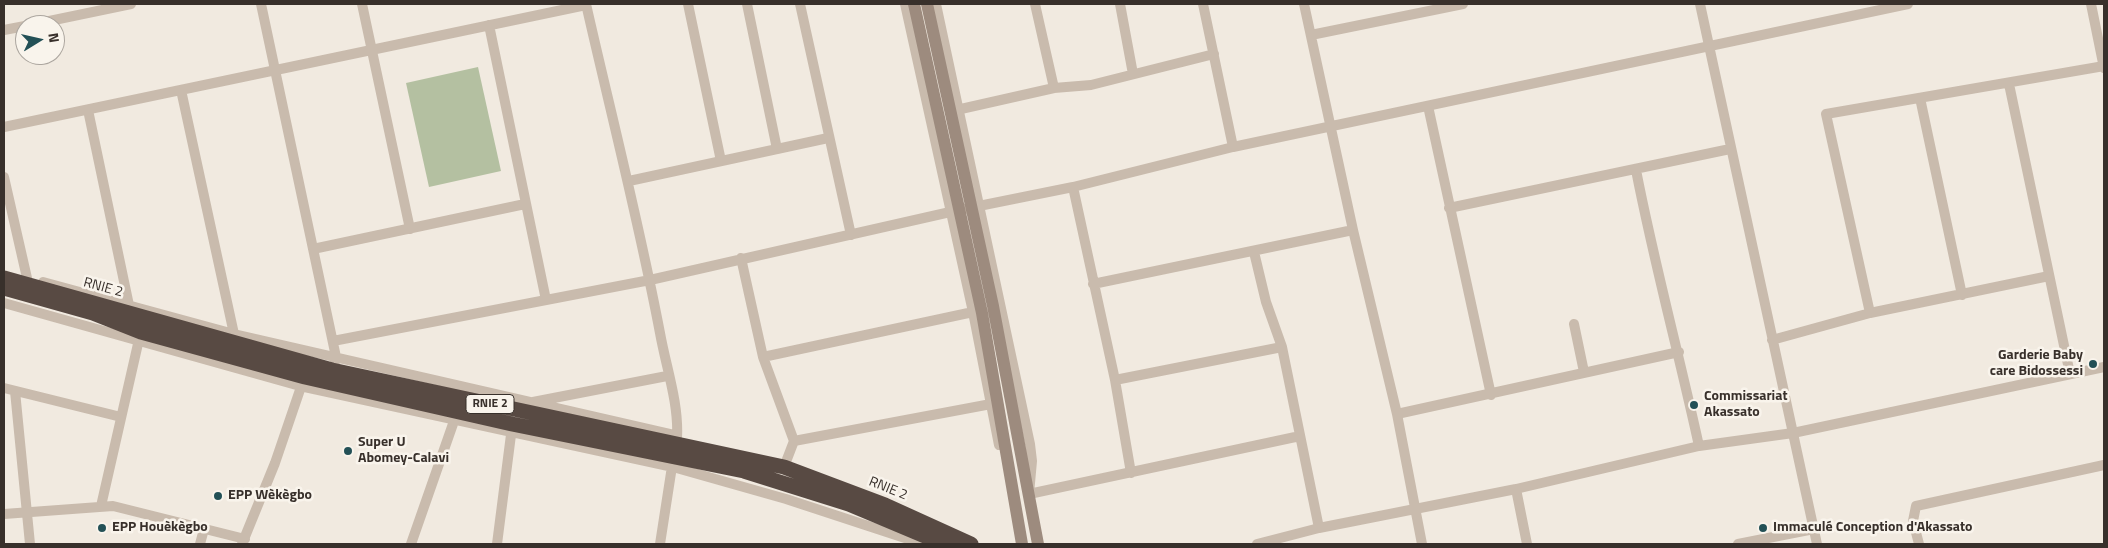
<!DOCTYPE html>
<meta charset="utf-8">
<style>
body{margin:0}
#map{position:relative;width:2108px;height:548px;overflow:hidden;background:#f1eae0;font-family:"Titillium Web",sans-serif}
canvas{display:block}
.frame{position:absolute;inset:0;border:5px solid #38302b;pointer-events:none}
.north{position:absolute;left:15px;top:15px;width:50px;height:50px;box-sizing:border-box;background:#f9f4ec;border:1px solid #aca69f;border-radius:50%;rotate:81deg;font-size:14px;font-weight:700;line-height:20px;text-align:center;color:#38302b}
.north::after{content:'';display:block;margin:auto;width:18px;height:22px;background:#235056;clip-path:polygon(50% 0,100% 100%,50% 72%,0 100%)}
</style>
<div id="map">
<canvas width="2108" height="548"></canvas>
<div class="frame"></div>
<div class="north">N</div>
</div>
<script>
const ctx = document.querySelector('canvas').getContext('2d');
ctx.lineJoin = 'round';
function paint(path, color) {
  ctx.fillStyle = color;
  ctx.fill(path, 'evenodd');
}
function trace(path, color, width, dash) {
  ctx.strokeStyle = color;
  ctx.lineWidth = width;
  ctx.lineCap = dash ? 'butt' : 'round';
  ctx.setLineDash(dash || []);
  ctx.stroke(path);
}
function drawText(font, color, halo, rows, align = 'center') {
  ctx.font = font + ' "Titillium Web",sans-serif';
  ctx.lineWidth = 5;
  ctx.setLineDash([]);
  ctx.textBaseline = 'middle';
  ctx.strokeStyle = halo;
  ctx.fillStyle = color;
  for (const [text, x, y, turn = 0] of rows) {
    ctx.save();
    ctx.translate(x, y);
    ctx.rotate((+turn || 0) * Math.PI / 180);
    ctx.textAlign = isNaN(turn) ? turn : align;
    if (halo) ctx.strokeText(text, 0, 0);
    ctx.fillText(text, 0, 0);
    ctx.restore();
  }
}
paint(new Path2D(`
 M478,67L501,171L429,187L406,83Z`), '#b4c0a1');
trace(new Path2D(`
 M261,4L336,357L335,362
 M362,4L410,229
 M586,4C611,114 639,222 660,333C666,367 679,403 677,438
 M688,4L721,161
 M747,4L777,149
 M800,4L851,235
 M905,4L973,312L999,445
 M936,4L1030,444L1032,461L1029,494L1300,436
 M1035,4L1054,88
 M1120,4L1133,74
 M1203,4L1233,147
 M1304,4L1353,230L1397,414L1422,544
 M1700,4L1817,544
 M2091,4L2104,68
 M30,25L131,4
 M489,25L546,300
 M4,30L25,26
 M1311,35L1463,4
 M2009,84L2070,374
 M181,90L234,334
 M1920,98L1962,295
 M1428,106L1491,395
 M88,110L130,310
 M952,111L1054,88L1091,85L1214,54
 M4,127L586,5
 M1636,170C1654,263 1679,354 1699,446
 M4,177L27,278L26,283
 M629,181L828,138
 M1073,187L1115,380L1131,473
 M1449,208L1730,149
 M313,249L525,204
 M1254,252L1266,302L1282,347L1319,528
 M741,258L763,357L794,441L784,467
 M43,282L234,334L675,435L677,445
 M1093,284L1353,230
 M4,303L300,386L673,467L786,499L914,541L927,537
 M1870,313L1826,114L2104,66
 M1574,324L1584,372
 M1772,340L1870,313L2049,276
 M333,341L650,280L959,210L1073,187L1233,147L1908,4
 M763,357L973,312
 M1115,380L1282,347
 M4,388L121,417
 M15,391L30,544
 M533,402L667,376
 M1397,414L1679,352
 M794,441L991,404
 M1516,489L1527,544
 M101,506L140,335
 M4,514L113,506L245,539
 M200,544L204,529
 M242,544L275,463L303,381
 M411,544L454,421
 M497,544L512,427
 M660,544L673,460
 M1257,544L1319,528L1516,489L1699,446L1793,433L2104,367
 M1738,544L1814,529
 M1919,544L1913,521L1916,506L2104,465`), '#c9bbad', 10);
trace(new Path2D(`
 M914,4L982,313L1022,544
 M927,4L993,306L1038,544`), '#9d8b7e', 12);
trace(new Path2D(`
 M4,278L332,370L784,467L885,505L971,544
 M4,288L93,313L141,332L305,377L512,424L744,471L849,504L944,544`), '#584a43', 15);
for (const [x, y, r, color] of [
 [2093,364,5,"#235056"],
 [1694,405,5,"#235056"],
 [348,451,5,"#235056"],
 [218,496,5,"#235056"],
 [102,528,5,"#235056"],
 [1763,528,5,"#235056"]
]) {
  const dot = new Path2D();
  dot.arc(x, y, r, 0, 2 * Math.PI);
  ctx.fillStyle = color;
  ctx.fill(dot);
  trace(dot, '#f9f4ec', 2);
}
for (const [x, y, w] of [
 [490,404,48]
]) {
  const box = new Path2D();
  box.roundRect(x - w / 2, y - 9.5, w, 19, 4);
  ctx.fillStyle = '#f9f4ec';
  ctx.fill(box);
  trace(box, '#38302b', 1);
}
drawText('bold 12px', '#38302b', null, [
 ["RNIE 2",490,404]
]);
drawText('14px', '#38302b', '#f9f4ec', [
 ["RNIE 2",103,288,15],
 ["RNIE 2",888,489,22]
]);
drawText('bold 14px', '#38302b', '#f9f4ec', [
 ["Garderie Baby",2083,356,"right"],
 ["care Bidossessi",2083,372,"right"],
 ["Commissariat",1704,397],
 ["Akassato",1704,413],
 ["Super U",358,443],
 ["Abomey-Calavi",358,459],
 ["EPP Wèkègbo",228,496],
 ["EPP Houèkègbo",112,528],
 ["Immaculé Conception d'Akassato",1773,528]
], 'left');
</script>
